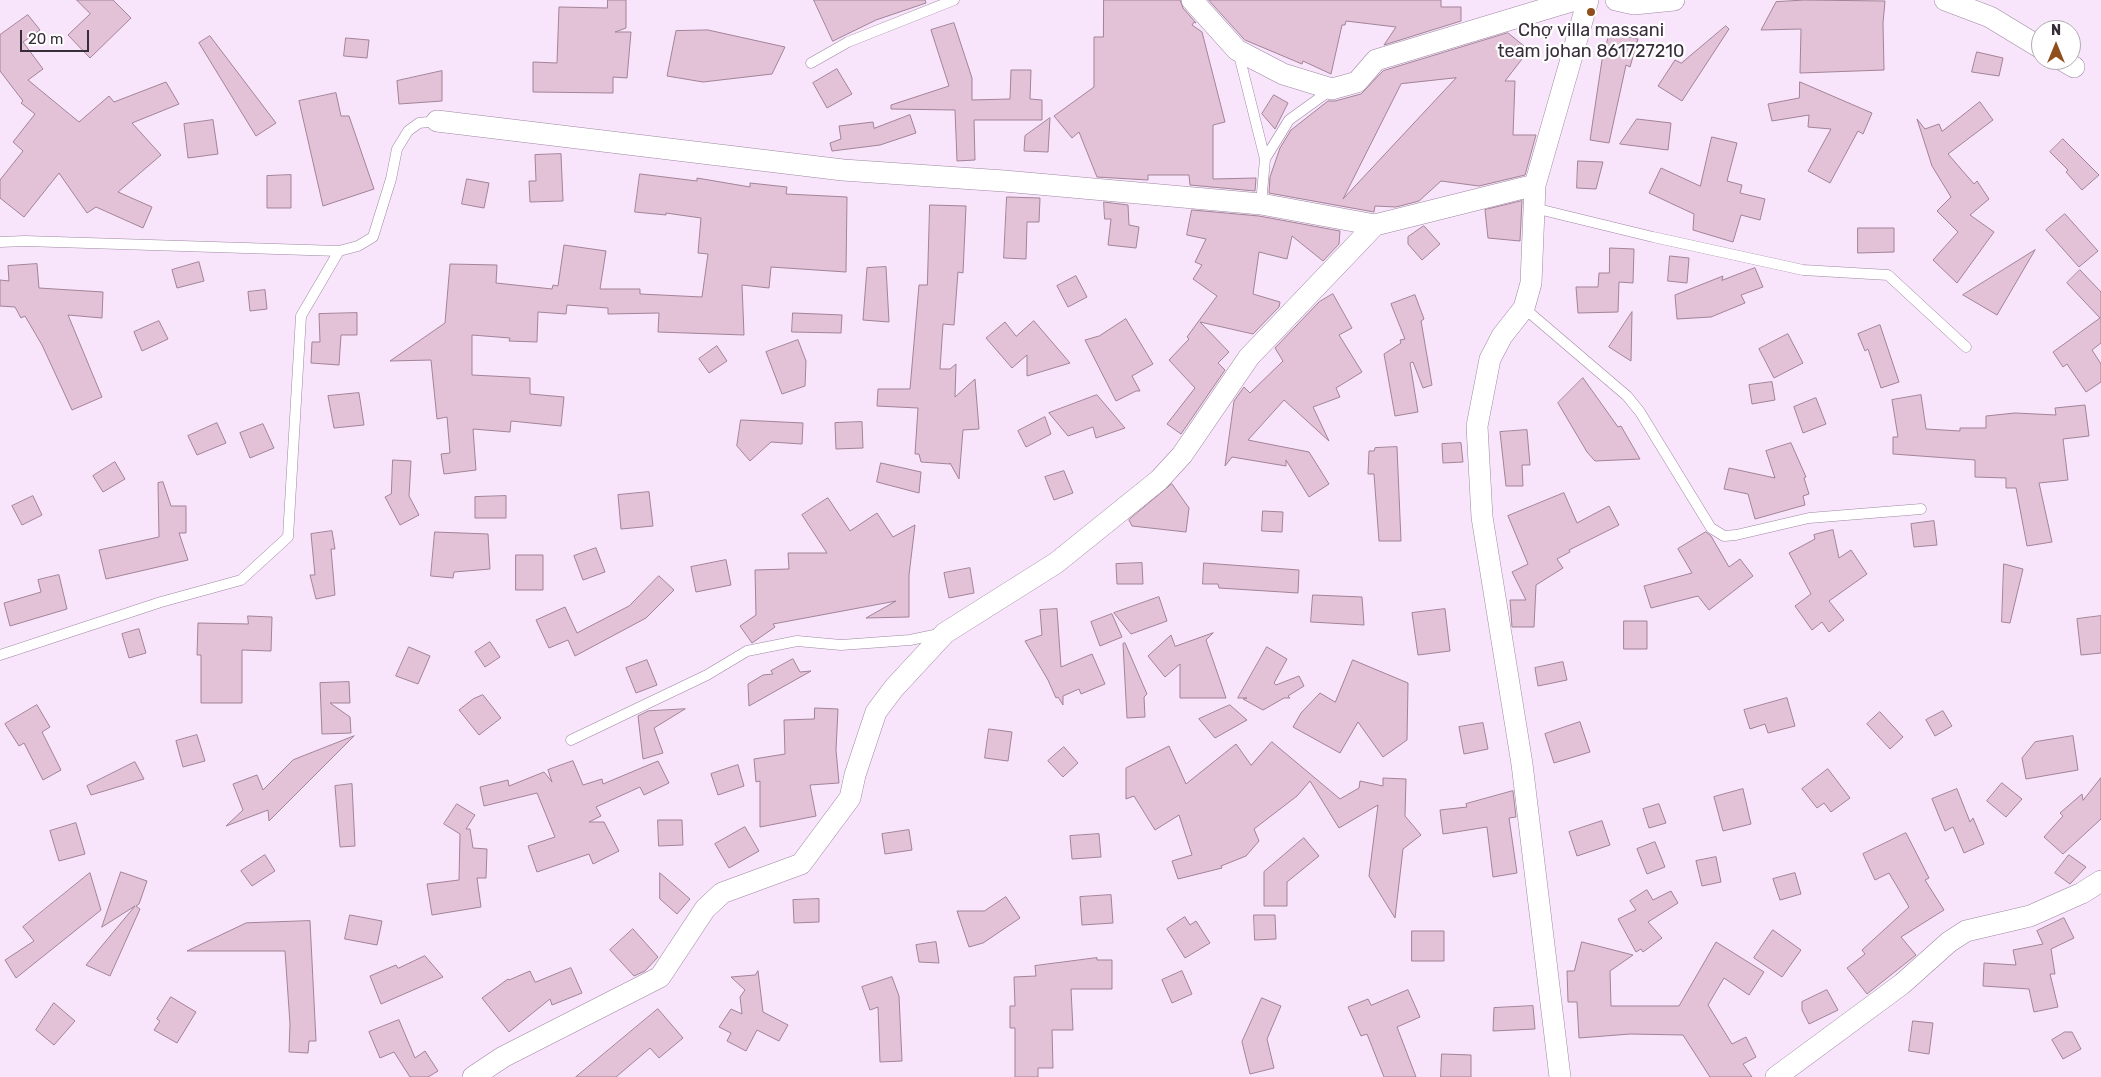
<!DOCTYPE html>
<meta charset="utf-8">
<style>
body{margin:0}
#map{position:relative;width:2101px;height:1077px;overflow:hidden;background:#f8e4fb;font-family:Rubik,sans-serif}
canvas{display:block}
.north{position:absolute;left:2031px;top:20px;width:50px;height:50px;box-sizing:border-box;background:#fff;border:1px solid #afabaf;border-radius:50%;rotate:0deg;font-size:14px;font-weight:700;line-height:20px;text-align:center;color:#362d38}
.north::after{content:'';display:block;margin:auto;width:18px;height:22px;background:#8f4e1b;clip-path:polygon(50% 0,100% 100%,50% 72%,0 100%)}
.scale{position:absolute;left:20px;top:30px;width:69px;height:22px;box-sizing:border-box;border:2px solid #362d38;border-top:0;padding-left:6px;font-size:15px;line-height:18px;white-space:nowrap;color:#362d38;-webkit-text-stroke:4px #fff;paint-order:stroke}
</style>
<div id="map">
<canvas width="2101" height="1077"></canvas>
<div class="north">N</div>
<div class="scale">20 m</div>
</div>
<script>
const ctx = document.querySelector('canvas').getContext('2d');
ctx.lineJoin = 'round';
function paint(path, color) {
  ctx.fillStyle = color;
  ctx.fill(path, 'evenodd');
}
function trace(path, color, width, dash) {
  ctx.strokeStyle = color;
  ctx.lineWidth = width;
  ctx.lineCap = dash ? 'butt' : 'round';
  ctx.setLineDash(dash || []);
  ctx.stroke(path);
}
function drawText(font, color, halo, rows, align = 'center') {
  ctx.font = font + ' Rubik,sans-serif';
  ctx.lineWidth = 4.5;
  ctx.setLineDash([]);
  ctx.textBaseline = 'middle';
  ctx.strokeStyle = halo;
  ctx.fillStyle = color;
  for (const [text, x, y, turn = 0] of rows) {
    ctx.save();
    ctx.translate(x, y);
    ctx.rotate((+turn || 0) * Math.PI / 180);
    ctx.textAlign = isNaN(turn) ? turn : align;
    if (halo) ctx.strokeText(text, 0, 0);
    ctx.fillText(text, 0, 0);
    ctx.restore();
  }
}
const building = new Path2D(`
 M77,0H113L131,18L90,58L68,35L90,14Z
 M608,0H626V28L615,32H631L627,78L613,77V93L533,92V62L557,63L559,7L607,8Z
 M814,0H925L926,3L876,20L833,41Z
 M1104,0H1180L1183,8L1196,23L1194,22L1192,25L1202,32L1225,122L1213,125V179L1256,178L1255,191L1190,185L1189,175H1148V180L1097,177L1079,132L1072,138L1054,116L1094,87V37H1103Z
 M1209,0H1441V7H1461V21L1384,45L1396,27L1346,21L1345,25H1342L1331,74L1303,61L1302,64L1245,40Z
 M1805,0L1885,1L1883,23L1884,70L1800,73L1801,29L1761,30L1776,2Z
 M28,15L40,30L23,42L43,69L28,80L79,122L109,96L114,102L166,82L179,104L132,123L161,155L118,192L152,207L143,228L96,207L87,213L59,173L24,217L0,198V180L23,151L13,142L35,114L21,103L23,101L0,71V35Z
 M954,23L972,78V100L1010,99L1011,70H1031L1030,99L1042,100V120H974L975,160L957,161L955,110L891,109V105L949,86L931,30Z
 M1726,26L1729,29L1682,101L1658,86L1675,60L1681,63Z
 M708,30L785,47L772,74L703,82L667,76L676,31Z
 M1610,32L1638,39L1630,67L1626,65L1609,143L1590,140L1602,60Z
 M1508,33L1529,50L1505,81H1515L1513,135H1536L1525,175L1479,186L1441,181L1419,201L1396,207L1375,206L1374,212L1269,193L1270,177L1280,148L1291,130L1328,101H1335L1361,94L1383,71ZM1456,78L1343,199L1401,84Z
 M210,36L276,123L256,136L199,43Z
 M346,38L369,40L367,58L344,56Z
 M1977,52L2003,58L1999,76L1972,72Z
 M837,69L852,94L827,108L813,83Z
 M442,71V101L399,104L397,81Z
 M1800,82L1872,113L1863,134L1858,131L1830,183L1808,171L1831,129L1808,127L1809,115L1772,121L1768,104L1799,98Z
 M336,93L341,116H349L374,189L323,206L299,101Z
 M1274,95L1288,103L1275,129L1262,114Z
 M1980,102L1993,120L1948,154L1974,184L1977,181L1989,199L1970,215L1994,232L1957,283L1933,260L1958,232L1937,211L1951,197L1932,166L1917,119L1925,129L1939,124L1942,131Z
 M910,115L916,133L880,145L832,151L830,143L841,139L839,126L873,122L874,128Z
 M1050,118L1048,152L1024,151L1025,136Z
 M1637,119L1671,123L1668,150L1620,144Z
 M213,120L218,154L188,158L184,124Z
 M1712,137L1737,143L1727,181L1742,185L1740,193L1765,199L1760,220L1741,215L1733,242L1693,230L1694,214L1649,193L1661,168L1700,186Z
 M2063,139L2099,175L2082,190L2066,172L2068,170L2050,152Z
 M561,154L563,201L530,202L529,181H536L535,155Z
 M1578,161L1603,162L1596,189L1577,188Z
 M640,174L697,181V178L750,187V183L787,187L786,194L847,197L846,272L771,267L769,288L742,285L744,335L658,332L659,313L608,314V308L567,305L566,314L538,312L537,342L509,341L510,338L472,335V375L530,378V394L564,397L561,426L511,421L510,432L473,429L476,470L444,474L441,454L450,453L447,417L437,419L431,360L390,361L445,323L450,264L497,265L496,283L552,289L553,285L558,286L564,245L606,251L600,289H640V294L702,297L708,254L698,253L701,218L666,213V215L635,212Z
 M291,175V208H267V176Z
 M467,179L489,183L484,208L462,204Z
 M1007,197L1040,198L1039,222H1027L1026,259L1004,258Z
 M1522,201L1520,241L1488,238L1485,210Z
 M1104,202L1128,205L1129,225L1139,227L1136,248L1108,245L1111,219H1105Z
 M930,205L966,206L963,273L958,272L954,325L943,324L940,369H950L956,364L955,397L975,379L979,429L963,430L959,479L950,463V464L921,462L919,454H915L918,408L877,406L878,389H910L919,285H927Z
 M1192,210L1259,216L1340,231L1339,244L1323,261L1292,236L1287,259L1259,252L1253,294L1280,302L1279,307L1253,334L1200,322L1229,352L1218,363L1225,370L1181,434L1167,424L1195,388L1169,360L1189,339L1187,337L1217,296L1193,279L1202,265L1195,262L1206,239L1187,235Z
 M2065,214L2098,251L2079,267L2046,230Z
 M1424,226L1440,244L1422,260L1408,244V237Z
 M1858,228H1894V252L1858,253Z
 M1610,248L1634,249L1633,283L1619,282L1618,312L1578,313L1576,287H1598L1599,273H1609Z
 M2035,250L1997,315L1963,295Z
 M1670,256L1689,258L1687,283L1668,281Z
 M199,262L204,281L177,288L172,270Z
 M37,264L39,288L103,292L102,318L68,315L102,397L72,410L42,345L25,316L21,318L15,307L0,306V280L9,281L8,266Z
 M886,267L889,322L863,320L867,268Z
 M1755,268L1763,287L1741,295L1745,303L1711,317L1677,319L1675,295L1723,276L1722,280Z
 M2080,270L2101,292V343L2092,350L2101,364V382L2086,392L2067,364L2063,367L2053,352L2100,318L2067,283Z
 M1076,276L1087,297L1068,307L1057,286Z
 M265,290L267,309L250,311L248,292Z
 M1333,294L1352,328L1339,335L1362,372L1336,388L1340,397L1313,407L1329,441L1284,400L1248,440L1309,452L1329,484L1309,497L1286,460V466L1232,457L1225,466L1234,401L1244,387L1250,393L1283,361L1275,348L1319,302Z
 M1415,295L1424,319L1421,321L1432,385L1423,388L1413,362L1410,363L1418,412L1395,416L1384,354L1401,343L1400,340L1405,339L1391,304Z
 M1632,312L1631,361L1609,347Z
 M357,313V335H341L339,365L311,363L312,342H320L319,314Z
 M793,313L842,315L841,333L792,332Z
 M1126,319L1153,364L1132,376L1140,391H1136L1116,401L1085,340L1099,336Z
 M159,321L168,339L142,351L134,332Z
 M1034,321L1070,363L1027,376V355L1012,368L986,338L1005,322L1016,336Z
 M1880,325L1899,382L1881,388L1868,349L1865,351L1858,334Z
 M1788,334L1803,363L1774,378L1759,349Z
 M798,340L806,361L805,386L782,394L766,352Z
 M717,346L727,361L709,373L699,359Z
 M1583,378L1618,427L1621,426L1640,459L1595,461L1587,452L1558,403Z
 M1772,382L1775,400L1752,404L1749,385Z
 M359,393L364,425L334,428L328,396Z
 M1097,395L1125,428L1096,438L1093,427L1068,436L1049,413Z
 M1921,395L1926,429L1960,431V428H1986V416L2015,413L2056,415L2055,408L2085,405L2089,436L2063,439L2068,480L2039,483L2052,542L2027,546L2016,488H2006V478L1975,477V460L1893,454V437H1898L1892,400Z
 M1816,398L1826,424L1803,433L1794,407Z
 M1045,417L1051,434L1026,447L1018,431Z
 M741,420L803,423L802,444L771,442L750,461L737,446Z
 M862,422L863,448L836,449L835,423Z
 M217,423L226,443L197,455L188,436Z
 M263,424L274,448L250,458L240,433Z
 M1527,430L1530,465H1522L1523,486H1506L1500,432Z
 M1461,443L1463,462L1443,463L1442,444Z
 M1791,443L1806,477L1804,478L1809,494L1803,496L1805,505L1755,519L1748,494L1724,489L1729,468L1775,478L1766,451Z
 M1397,447L1401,541H1379L1374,474H1368L1369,451H1374L1375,448Z
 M393,460L411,461L409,496L419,515L400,525L385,497L391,494Z
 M115,462L125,479L103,492L93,476Z
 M881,463L921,472L919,493L877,482Z
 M1064,471L1073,493L1054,500L1045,477Z
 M163,482L171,506H186V533H179L188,560L106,579L99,550L159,537L158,483Z
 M1172,484L1189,508L1186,532L1132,526L1129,520Z
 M649,492L653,526L621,529L618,495Z
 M1564,493L1577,523L1609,506L1619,525L1569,550L1570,552L1557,559L1563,568L1536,585L1534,627H1512L1510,600H1526L1512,572L1528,564L1508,516Z
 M33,496L42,515L22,525L12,506Z
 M506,496V518H475V497Z
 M828,498L850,531L877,513L893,537L915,525L909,575V617L866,618L896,601L773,624L775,627L752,643L740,626L756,615L755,570L789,569L788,553H827L802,515Z
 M1263,511L1283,512L1282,532L1262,531Z
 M1934,521L1937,545L1914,547L1911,524Z
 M1833,530L1839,558L1851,550L1867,574L1829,601L1844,620L1829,632L1822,622L1812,630L1795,606L1811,594L1789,553L1815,539L1814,535Z
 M332,531L335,549H331L335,595L316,599L310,575H315L311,534Z
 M435,532L488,534L490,569L454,572L453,578L431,576Z
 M1706,532L1711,536L1729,567L1740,559L1753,576L1709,610L1698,596L1651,608L1644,586L1692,573L1678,549Z
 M596,548L605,572L583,580L574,556Z
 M516,555H543V590H516Z
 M726,560L731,585L696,592L691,567Z
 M1142,563L1143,584H1117L1116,564Z
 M1204,563L1299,570L1298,593L1219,588L1218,584H1203Z
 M2004,564L2023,569L2010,623L2002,622Z
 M970,568L974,593L949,598L944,573Z
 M59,575L67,609L10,626L4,603L41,592L38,580Z
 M659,576L674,590L646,618L575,656L568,640L549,648L536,620L565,607L577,633L629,606Z
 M1313,595L1362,597L1364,625L1311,622Z
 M1159,597L1167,621L1131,634L1114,613Z
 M1057,609L1061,667L1092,654L1105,684L1081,694L1079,689L1063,696V705L1058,697L1056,698L1048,680L1025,641L1042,635L1040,610Z
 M1445,609L1450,651L1418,655L1412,613Z
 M1112,614L1122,637L1100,646L1091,622Z
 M248,616L272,617L271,651L242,650V703H201V655H197L198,623L248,624Z
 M2101,616V653L2081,655L2077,619Z
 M1624,621H1647V649H1624Z
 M139,629L146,653L129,658L122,634Z
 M1213,633L1206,640L1226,698H1180V664L1165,677L1148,656L1171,635L1175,646Z
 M490,642L500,657L485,667L475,652Z
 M1125,643L1147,694L1144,697L1145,717L1127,718L1123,644Z
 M409,647L430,656L418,684L396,676Z
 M1267,647L1287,659L1274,683L1276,685L1299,676L1304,686L1288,696L1290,698H1284L1263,710L1243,699L1247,698H1238Z
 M793,659L800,672L811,671L749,706L748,684L763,675L773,674L771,671Z
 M647,660L657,685L636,693L626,668Z
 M1353,660L1408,683L1407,740L1383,757L1358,722L1340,753L1293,727L1301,713L1320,693L1335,702Z
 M1563,662L1567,680L1538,686L1535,668Z
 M349,682L350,703H330L350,717L351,733L322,734L320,683Z
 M483,695L501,718L479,735L459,710L473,699Z
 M1787,698L1795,726L1768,733L1765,724L1750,729L1744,710Z
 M37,705L50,727L42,732L61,770L43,780L24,743L19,746L5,724Z
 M1230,705L1247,720L1215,738L1199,719Z
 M815,708L838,709L836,750L839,783L810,785L816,816L760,827V781L756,782L754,759L785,754L784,720L814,719Z
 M685,709L654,728L663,753L643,759L638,716L648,711Z
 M1943,711L1952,726L1935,736L1926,720Z
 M1880,712L1903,737L1890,749L1867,724Z
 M1580,722L1590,752L1554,763L1545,734Z
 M1483,723L1488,749L1464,754L1459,727Z
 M989,729L1012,732L1008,761L985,758Z
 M197,735L205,761L183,767L176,741Z
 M354,736L269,821L268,810L226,826L243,810L233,784L257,775L263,790L293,760Z
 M2073,736L2078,770L2026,779L2022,758L2035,742Z
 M1272,742L1340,799L1359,788L1360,781L1383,786V778L1406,779L1405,816L1421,835L1403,849L1395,918L1369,876L1378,805L1339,828L1310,781L1297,796L1254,829L1259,841L1246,856L1221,866L1222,868L1178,879L1172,861L1192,855L1179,815L1155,830L1134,796L1126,799V768L1169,746L1186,784L1236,744L1251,765Z
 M1064,747L1078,763L1063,777L1048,761Z
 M573,761L583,785L602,779L603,784L658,761L669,783L644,795L640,787L596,807L601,816L589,822H604L619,851L593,864L589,854L537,872L528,846L555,837L537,793L484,806L480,787L508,780L509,786L544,772L552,782L548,770Z
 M135,762L144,779L91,795L87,786Z
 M738,765L744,786L718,795L711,774Z
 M1828,769L1850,798L1831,812L1824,803L1817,808L1802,789Z
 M2101,778V819L2063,854L2044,837L2063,816L2060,813L2082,794L2083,800Z
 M2002,783L2022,799L2006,817L1987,801Z
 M352,784L355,846L340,847L335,786Z
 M1743,789L1751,824L1723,831L1714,797Z
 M1957,789L1970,822L1973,818L1984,844L1964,853L1953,827L1945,831L1932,799Z
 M1513,791L1516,817L1509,818L1517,873L1493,877L1487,827L1443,834L1440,810L1467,807L1466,804Z
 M457,804L475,815L466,829H470L473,848L487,849L486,878H477L481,907L432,915L427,884L459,880L460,834L444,824Z
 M1659,804L1666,823L1649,828L1643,809Z
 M658,820H682L683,845L659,846Z
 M1602,821L1610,845L1577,856L1569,832Z
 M76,823L85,854L59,861L50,831Z
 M745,827L759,851L729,868L715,844Z
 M909,830L912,850L885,854L882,834Z
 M1906,833L1929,878L1925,880L1944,910L1901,937L1916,955L1867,994L1847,968L1865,954L1862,950L1909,907L1889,873L1875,880L1863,854Z
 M1099,834L1101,857L1072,859L1070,836Z
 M1304,838L1319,856L1287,882V906H1264V872Z
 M1655,842L1665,867L1647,874L1637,849Z
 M265,855L275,871L252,886L241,871Z
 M2069,855L2086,867L2070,884L2055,873Z
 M1716,857L1721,882L1702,886L1696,861Z
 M121,872L147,881L139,904L136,906L140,909L110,976L86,965L135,906L102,927Z
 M90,873L101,910L16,978L5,960L34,941L23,927Z
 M660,873L690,899L677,914L660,899Z
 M1795,873L1801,894L1780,900L1773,879Z
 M1647,890L1653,900L1671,891L1678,903L1648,922L1662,938L1643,952L1641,949L1636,952L1618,919L1636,910L1630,901Z
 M1111,895L1113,923L1082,925L1080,897Z
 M1006,897L1020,918L983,943L969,947L957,911H984Z
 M819,899V922L794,923L793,900Z
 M350,915L382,921L377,945L345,939Z
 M1254,915H1275L1276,939L1255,940Z
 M1185,917L1190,925L1196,921L1210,943L1185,958L1167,929Z
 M2064,918L2074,938L2051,949L2055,974H2050L2058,1007L2034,1012L2029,989L1983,986L1984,963L2016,965L2013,950L2043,944L2037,931Z
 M310,921L316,1041H309L308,1053L289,1052L290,1024L285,951H187L246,923Z
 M633,929L658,957L645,971L634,976L610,950Z
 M1773,930L1801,950L1782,977L1754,958Z
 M1412,931H1444V961H1412Z
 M936,942L939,963L919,962L916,945Z
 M1582,942L1633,955L1610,971L1611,1006H1679L1716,942L1764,972L1749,995L1724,978L1708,1005L1732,1044L1746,1037L1756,1057L1743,1064L1752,1077H1710L1683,1035L1630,1034L1579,1038L1577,1002H1568L1567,971H1574Z
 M425,956L443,977L381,1004L370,976L396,965L398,968Z
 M1097,958V960H1112V989H1071L1073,1030H1052L1053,1068H1038V1077H1015V1028H1010V1006H1015L1014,977L1036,976L1035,966Z
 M571,968L582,993L552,1005L550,999L509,1032L482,998L508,979L509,980L530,971L535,982Z
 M758,971L763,1012L788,1025L779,1041L757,1030L746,1051L727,1041L731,1033L719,1027L731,1009L742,1014L740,997L745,990L731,977L755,975Z
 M1182,971L1192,994L1172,1003L1162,980Z
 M892,977L899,996L902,1061L880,1062L878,1007L870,1010L862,987Z
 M1408,990L1420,1017L1397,1027L1416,1077H1384L1367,1034L1361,1036L1348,1007L1368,999L1371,1005Z
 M1827,990L1838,1010L1809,1024L1802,1010V1002Z
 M171,997L196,1012L177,1043L154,1030L160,1021L157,1019Z
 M1262,998L1281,1006L1267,1039L1274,1068L1250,1074L1242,1042Z
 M54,1003L75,1021L54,1045L36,1030Z
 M1533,1006L1535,1029L1493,1031L1494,1008Z
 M658,1009L683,1038L659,1058L650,1048L616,1077H576Z
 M399,1020L415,1058L425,1051L438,1071L428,1077H410L394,1052L380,1058L369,1032Z
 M1913,1021L1933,1023L1929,1054L1909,1051Z
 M2065,1032H2072L2081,1049L2063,1059L2052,1040Z
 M1442,1054L1471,1055V1077H1441Z`);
paint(building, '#e3c2d7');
trace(building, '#a28397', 1);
const lane = new Path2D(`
 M1238,51L1265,159
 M811,63L848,42L954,0
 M1261,204L1265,159L1289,120L1332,89
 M1534,208L1653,237L1803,270L1888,275L1966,347
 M0,242L25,241L339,251L358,246L373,237L391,179L397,149L408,131L419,123L437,121
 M1524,308L1627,396L1640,412L1711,528L1724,536L1736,535L1809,518L1921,509
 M0,655L161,602L241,580L288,537L301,316L339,251
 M571,740L707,675L747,651L797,641L841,645L910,640L939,634`);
const street = new Path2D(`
 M1192,0L1237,50L1283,74L1332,89L1357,82L1376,60L1575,0
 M1616,0L1634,4L1674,0
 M1945,0L1990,17L2041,48
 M2062,60L2074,67
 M437,121L843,170L1004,181L1261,204L1375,225L1535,185
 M473,1077L503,1057L660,977L705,909L722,893L801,864L850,798L855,775L876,712L894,688L945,633L1056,563L1159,480L1182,455L1249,357L1375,225
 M1560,1077L1522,764L1482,517L1477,426L1490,359L1502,336L1524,308L1531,283L1535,185L1588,0
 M1776,1077L1902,984L1949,942L1966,931L2030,916L2082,893L2101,881`);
trace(lane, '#9e87a2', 11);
trace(street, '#9e87a2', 22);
trace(lane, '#fff', 10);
trace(street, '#fff', 21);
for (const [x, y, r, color] of [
 [1591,12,5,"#8f4e1b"]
]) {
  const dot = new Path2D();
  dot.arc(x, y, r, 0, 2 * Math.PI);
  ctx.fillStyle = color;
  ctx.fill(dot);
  trace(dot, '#fff', 2);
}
drawText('18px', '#362d38', '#fff', [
 ["Chợ villa massani",1591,31],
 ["team johan 861727210",1591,52]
]);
</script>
